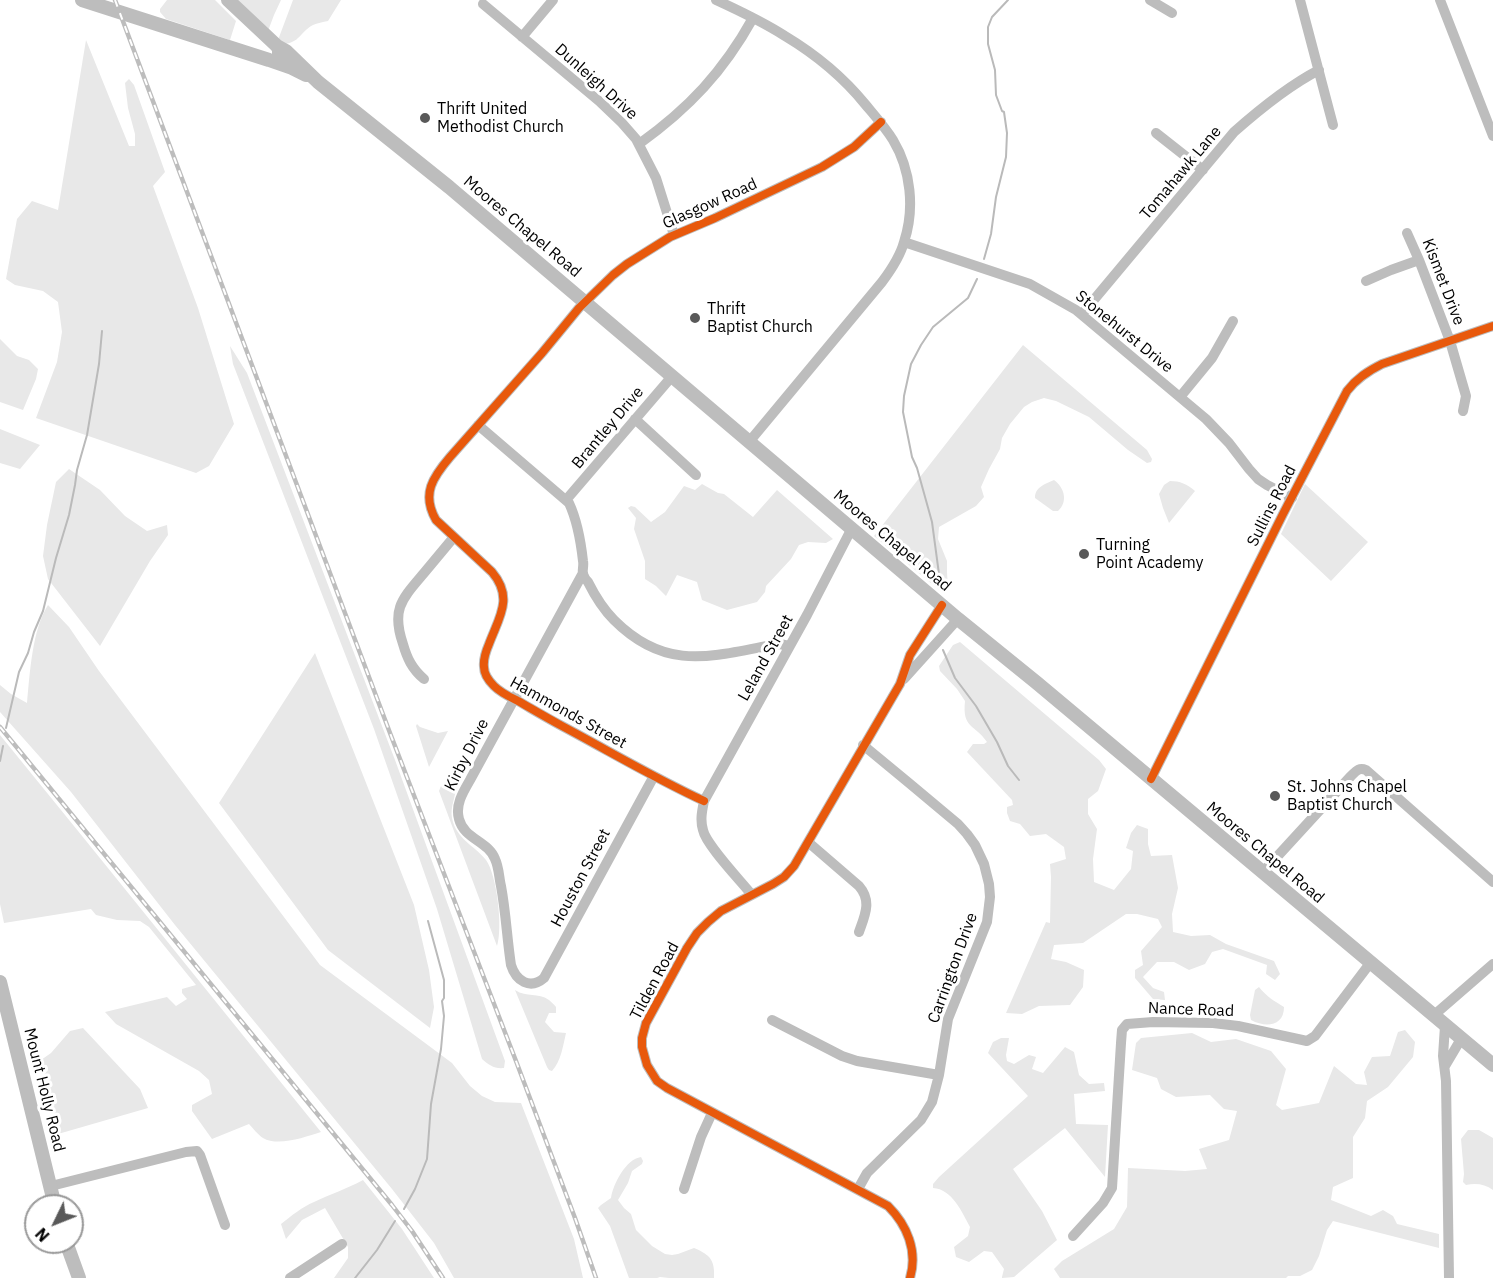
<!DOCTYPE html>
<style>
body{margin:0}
#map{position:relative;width:1493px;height:1278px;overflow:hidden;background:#fff;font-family:"IBM Plex Sans",sans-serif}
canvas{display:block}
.north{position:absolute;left:24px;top:1194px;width:60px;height:60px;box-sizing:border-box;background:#fff;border:2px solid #999;border-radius:50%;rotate:227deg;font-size:16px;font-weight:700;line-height:24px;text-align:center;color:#000}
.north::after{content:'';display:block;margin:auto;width:21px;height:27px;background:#595959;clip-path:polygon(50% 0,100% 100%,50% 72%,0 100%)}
</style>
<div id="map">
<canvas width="1493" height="1278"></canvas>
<div class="north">N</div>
</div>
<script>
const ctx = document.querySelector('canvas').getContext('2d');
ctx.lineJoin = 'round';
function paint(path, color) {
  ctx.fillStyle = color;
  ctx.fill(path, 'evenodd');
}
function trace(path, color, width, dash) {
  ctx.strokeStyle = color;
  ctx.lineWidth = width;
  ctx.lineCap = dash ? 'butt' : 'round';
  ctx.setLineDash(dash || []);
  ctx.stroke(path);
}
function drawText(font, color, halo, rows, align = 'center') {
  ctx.font = font + ' "IBM Plex Sans",sans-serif';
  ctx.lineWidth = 6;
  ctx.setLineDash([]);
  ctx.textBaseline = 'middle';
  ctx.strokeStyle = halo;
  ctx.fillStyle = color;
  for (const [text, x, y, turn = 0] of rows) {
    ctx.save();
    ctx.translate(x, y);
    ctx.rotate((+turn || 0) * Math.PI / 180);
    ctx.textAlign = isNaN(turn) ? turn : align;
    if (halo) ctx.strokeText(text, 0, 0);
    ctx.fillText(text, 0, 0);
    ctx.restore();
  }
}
paint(new Path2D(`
 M167,0H215L236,21L230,40L166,19L160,12V9Z
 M235,0H281L274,15L268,31Z
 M293,0H341L328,21C323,22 317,23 313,25C300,32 300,43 283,44L278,40Z
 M86,40L129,146H135V134L128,108L125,83L129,79L134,85L165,172L153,186L198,308L234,424L209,466L196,473L36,418L57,362L62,332L58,302L43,291L15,285L6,279L17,219L32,201L58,210Z
 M0,339L17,356L29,360L38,369L36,379L23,410L0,402Z
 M1023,345L1147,450L1152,459L1151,462L1147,463L1128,450L1089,417L1056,401L1044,398L1032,402L1024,407L1010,424L1002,438L1000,449L989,469L981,487L984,497L976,506L939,527L938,539L947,561V572L948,590L944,594L874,536Z
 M230,346L247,373L395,760L505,1061L504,1068C494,1069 489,1065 482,1059L437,909L374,729L233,364Z
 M0,429L40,445L20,469L0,463Z
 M69,469L100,490L125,516L147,531L167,525L168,535L150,561L100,646L48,579L43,556L47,525L56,482Z
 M1054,480C1065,488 1068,502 1058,511H1053L1035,498C1035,487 1045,484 1054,480Z
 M1170,481C1180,481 1187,484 1195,491L1169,523L1163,508L1159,494L1164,485Z
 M702,484L718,493L724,494L753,517L777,490L833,539L826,543L808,542L799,545L791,559L766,586L765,592L757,602L727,610L702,600L697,582L677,575L666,596L656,586L645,579V561L634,529L636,518L628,508L631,506L635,507L651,522L665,512L684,486L695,490Z
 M1305,484L1368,542L1331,581L1281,534Z
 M48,605L69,627L99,671L320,965L452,1063L470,1086L482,1096L495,1102L521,1103L574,1239L583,1278H454L434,1243L392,1189L175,925L71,792L0,712V685L11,694L27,703C30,673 32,630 48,605Z
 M960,642L1099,760L1106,769L1098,791L1088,799V814L1097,829L1093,859L1094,882L1114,890L1131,869L1133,851L1126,848L1131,833L1137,825L1148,829V844L1151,856L1172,855L1178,888L1172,914L1173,932L1191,936L1210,935L1226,944L1274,961L1280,974L1275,980L1266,974L1267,965L1223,949L1212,952L1205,964L1189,970L1174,962H1157L1143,977L1153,988L1164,992L1165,1000L1153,999L1135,978V970L1143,965L1141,951L1162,927L1158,919L1137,914H1126L1083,943L1054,945L1051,959L1066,962L1084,970L1083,987L1070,1005L1039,1006L1022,1014L1006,1013L1046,922L1050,923L1051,877L1050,864L1066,859L1064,847L1046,834L1030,836L1020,824L1010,821L1007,813V807L1013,805L1012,800L967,752L973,744H984L987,742C975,724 962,729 965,701L957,689L940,671L939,666L953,645Z
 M315,653L414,905L429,970L434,1007L430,1028L328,950L219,803Z
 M417,724L420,727L438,733L448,731L429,767L416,726Z
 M0,735C108,867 214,1000 321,1132C305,1137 278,1147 263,1138C258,1135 253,1128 249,1124L212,1139L192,1111V1105L212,1094L209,1080L199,1071L116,1024L105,1012L167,997L176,1006L187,999L182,993V989L196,985L149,927L140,921L117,920L96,915L91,909L4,923L0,904Z
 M441,786H456C456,797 450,806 452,818C456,839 474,845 486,860C497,875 503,928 497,946L439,791Z
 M1259,987C1266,996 1274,1001 1284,1007C1284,1026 1266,1028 1251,1020L1250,1015L1255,990Z
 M515,990C527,998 538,992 549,1000C551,1002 554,1004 556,1007V1013H549L545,1022L554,1032L566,1033C563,1046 561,1061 552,1071L549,1070L547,1067Z
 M83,1028L140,1089L148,1108L58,1134L41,1060L51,1053L70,1031Z
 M1405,1030L1415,1042L1413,1057L1388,1087L1367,1101L1365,1118L1353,1137V1178L1333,1187L1331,1200L1371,1216L1383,1210L1393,1216L1397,1224L1439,1234V1248L1333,1221L1327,1230L1319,1256L1312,1270L1300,1276H1288L1286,1278H1060L1054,1269L1062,1261L1114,1229L1127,1207L1128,1168L1185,1171L1207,1169L1199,1149L1229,1140L1237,1111L1224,1109L1210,1095L1176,1097L1161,1089L1157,1078L1132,1070L1136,1043L1141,1038L1192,1033L1211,1042L1236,1039L1271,1051L1286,1069L1276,1105L1282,1110L1319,1103L1334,1066L1356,1084L1367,1085L1364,1072L1372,1057L1390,1056L1398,1032Z
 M1001,1038H1009L1006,1055L1007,1061L1014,1064L1029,1055L1036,1057L1032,1069L1043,1073L1065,1047L1074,1052L1079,1075L1089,1084L1104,1083L1105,1091L1074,1094L1076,1124L1108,1125L1105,1177L1065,1128L1013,1169L1042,1211L1057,1240L1014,1277L1002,1278V1277L1004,1269L992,1252L984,1251L969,1262L956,1257L954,1247L968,1236L970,1227C962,1212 952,1189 933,1188V1184L939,1177L1028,1096L988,1053L993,1042Z
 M1468,1130H1479L1493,1138V1190C1485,1184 1476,1183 1466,1185L1463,1182L1464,1174L1461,1139Z
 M641,1157L643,1161L642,1164L632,1171L628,1183L618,1200L624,1208L631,1214L636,1230L652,1246L665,1254L672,1255L678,1254L694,1248C711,1255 715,1261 714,1278H669L660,1277L657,1278H629L610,1226L598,1208L601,1205L611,1198C613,1184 626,1159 641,1157Z
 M363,1180L402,1229L434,1278H334L348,1258V1247L325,1208L302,1220L286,1239L281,1224C291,1216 302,1207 314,1202C330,1194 347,1189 363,1180Z`), '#e8e8e8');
trace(new Path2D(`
 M984,259L991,234L996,197L1006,157L1007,133L1004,112L1002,111L996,95L995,70L988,44V27L992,17L1008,0
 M941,589L932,522L917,468L912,457L903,412L904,396L911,364L921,345L933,327L968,298L977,279
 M943,650L955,678L976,706L997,742L1008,766L1019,780
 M6,728L19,672L28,653L34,632L43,611L56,558L69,515L75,485L77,470L87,435L99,364L102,331
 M0,761L3,746
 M404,1209L415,1189L427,1159L431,1104L441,1049L444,1016L442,1001L444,998V980L428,921
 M355,1278L377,1250L395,1221`), '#bababa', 2);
trace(new Path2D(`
 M716,0C740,11 763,22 785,36C815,54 843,77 865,104C875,116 885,127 893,140C911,170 915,209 904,242C900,257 891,270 882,282L749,442
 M1150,0L1172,13
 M1300,0L1333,125
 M1440,0L1493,136
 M483,4L599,101L622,123L636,139L656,178L674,235
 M522,37L553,0
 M1156,133L1203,170
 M639,144C689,108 723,72 753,18
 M1407,233L1419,260L1450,341L1466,396L1463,411
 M904,242L1030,284L1076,310L1206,419L1229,443L1249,469L1258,479L1267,485L1292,498
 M1366,281L1391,270L1419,260
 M1082,314L1234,132C1260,109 1288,86 1319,70
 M1180,397L1212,358L1233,321
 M635,419L696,475
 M478,425L569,503C576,518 581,543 583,561C584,565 582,571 583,574C584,577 586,580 588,582C595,596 603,609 614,620C665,671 709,657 772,645L780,644L789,646
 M566,500L668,381L670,374
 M583,573L470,780C463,792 455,805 459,819C464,839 488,841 495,859C499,867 499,878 501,886C506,913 507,939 511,965C516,981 530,990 544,978L654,776
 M424,679C412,669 407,658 403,644C391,609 402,599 424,573C434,561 444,549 454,537
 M904,679L958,619
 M1151,779L1283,514L1347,391C1357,378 1368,371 1382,364L1493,326
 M704,801C656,779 609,751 562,726C547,718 532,709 518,701C510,697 501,693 494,686C489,681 484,674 484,667C483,659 486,651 489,644C499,617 514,598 492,572L436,520C421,494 433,477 450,457L542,353L579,308L613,275L627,264L670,237L715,218L822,167L854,147L881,122
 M808,842L859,886C872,901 865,915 859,932
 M1263,872L1351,776C1356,771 1359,767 1366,770L1493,882
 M752,895C741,881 706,845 703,830C700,820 702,811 704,801L807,615L852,528
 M1433,1016L1493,964
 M772,1020L842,1056L857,1061L939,1075
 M1445,1026L1443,1056L1446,1081L1449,1278
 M1445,1066L1461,1039
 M51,1186L186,1152L197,1151L200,1155L225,1225
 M684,1189L701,1137L712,1113
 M858,1189L867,1173L921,1120L932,1102L939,1075L948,1019L987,922L990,897L989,884L984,864L975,845L967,834L958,824L909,783L863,745
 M1073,1236L1103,1203L1112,1188L1121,1043L1122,1030L1127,1024L1153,1022L1213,1023L1238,1026L1307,1041L1315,1036L1371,962
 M290,1278L342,1244
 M910,1278C918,1251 907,1225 888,1206L667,1088L657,1081L647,1065L642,1047V1038L646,1023L687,948L697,933L708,922L721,911L773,884L784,877L794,866L900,684L910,655L942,605`), '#bdbdbd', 10);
trace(new Path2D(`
 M82,0L269,60L292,68L306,75
 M228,0L277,46L279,49V54
 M277,46L286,51L318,82L449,187L958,619L1037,683L1493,1065
 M0,982L55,1206
 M66,1242L79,1278`), '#bdbdbd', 14);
const rail = new Path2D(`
 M115,0L390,733L516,1061L575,1218L596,1278
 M0,727L392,1205L412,1231L443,1278`);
trace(rail, '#bdbdbd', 4.5);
trace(rail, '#fff', 2, [7]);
trace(new Path2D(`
 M1151,779L1283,514L1347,391C1357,378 1368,371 1382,364L1493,326
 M704,801C656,779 609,751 562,726C547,718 532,709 518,701C510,697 501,693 494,686C489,681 484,674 484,667C483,659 486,651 489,644C499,617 514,598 492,572L436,520C421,494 433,477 450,457L542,353L579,308L613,275L627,264L670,237L715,218L822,167L854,147L881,122
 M910,1278C918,1251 907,1225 888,1206L667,1088L657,1081L647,1065L642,1047V1038L646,1023L687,948L697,933L708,922L721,911L773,884L784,877L794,866L900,684L910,655L942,605`), '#e8590c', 8);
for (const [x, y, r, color] of [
 [425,118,6,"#595959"],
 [695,318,6,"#595959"],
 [1084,554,6,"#595959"],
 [1275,796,6,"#595959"]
]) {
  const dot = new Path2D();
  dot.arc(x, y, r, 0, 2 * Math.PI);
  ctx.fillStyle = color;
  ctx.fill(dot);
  trace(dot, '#fff', 2);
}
drawText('16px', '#000', '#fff', [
 ["Dunleigh Drive",596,82,42],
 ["Tomahawk Lane",1181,173,-50],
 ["Glasgow Road",710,204,-24],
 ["Moores Chapel Road",522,227,40],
 ["Kismet Drive",1443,282,69],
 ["Stonehurst Drive",1124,332,39],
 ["Brantley Drive",608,428,-50],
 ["Sullins Road",1272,506,-63],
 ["Moores Chapel Road",892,541,40],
 ["Leland Street",766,658,-61],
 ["Hammonds Street",568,713,29],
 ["Kirby Drive",467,755,-63],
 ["Moores Chapel Road",1265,853,40],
 ["Houston Street",581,878,-62],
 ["Carrington Drive",953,968,-70],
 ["Tilden Road",655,981,-62],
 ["Nance Road",1191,1010,2],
 ["Mount Holly Road",44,1090,76]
]);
drawText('16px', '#000', '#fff', [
 ["Thrift United",437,109],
 ["Methodist Church",437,127],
 ["Thrift",707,309],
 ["Baptist Church",707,327],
 ["Turning",1096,545],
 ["Point Academy",1096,563],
 ["St. Johns Chapel",1287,787],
 ["Baptist Church",1287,805]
], 'left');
</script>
